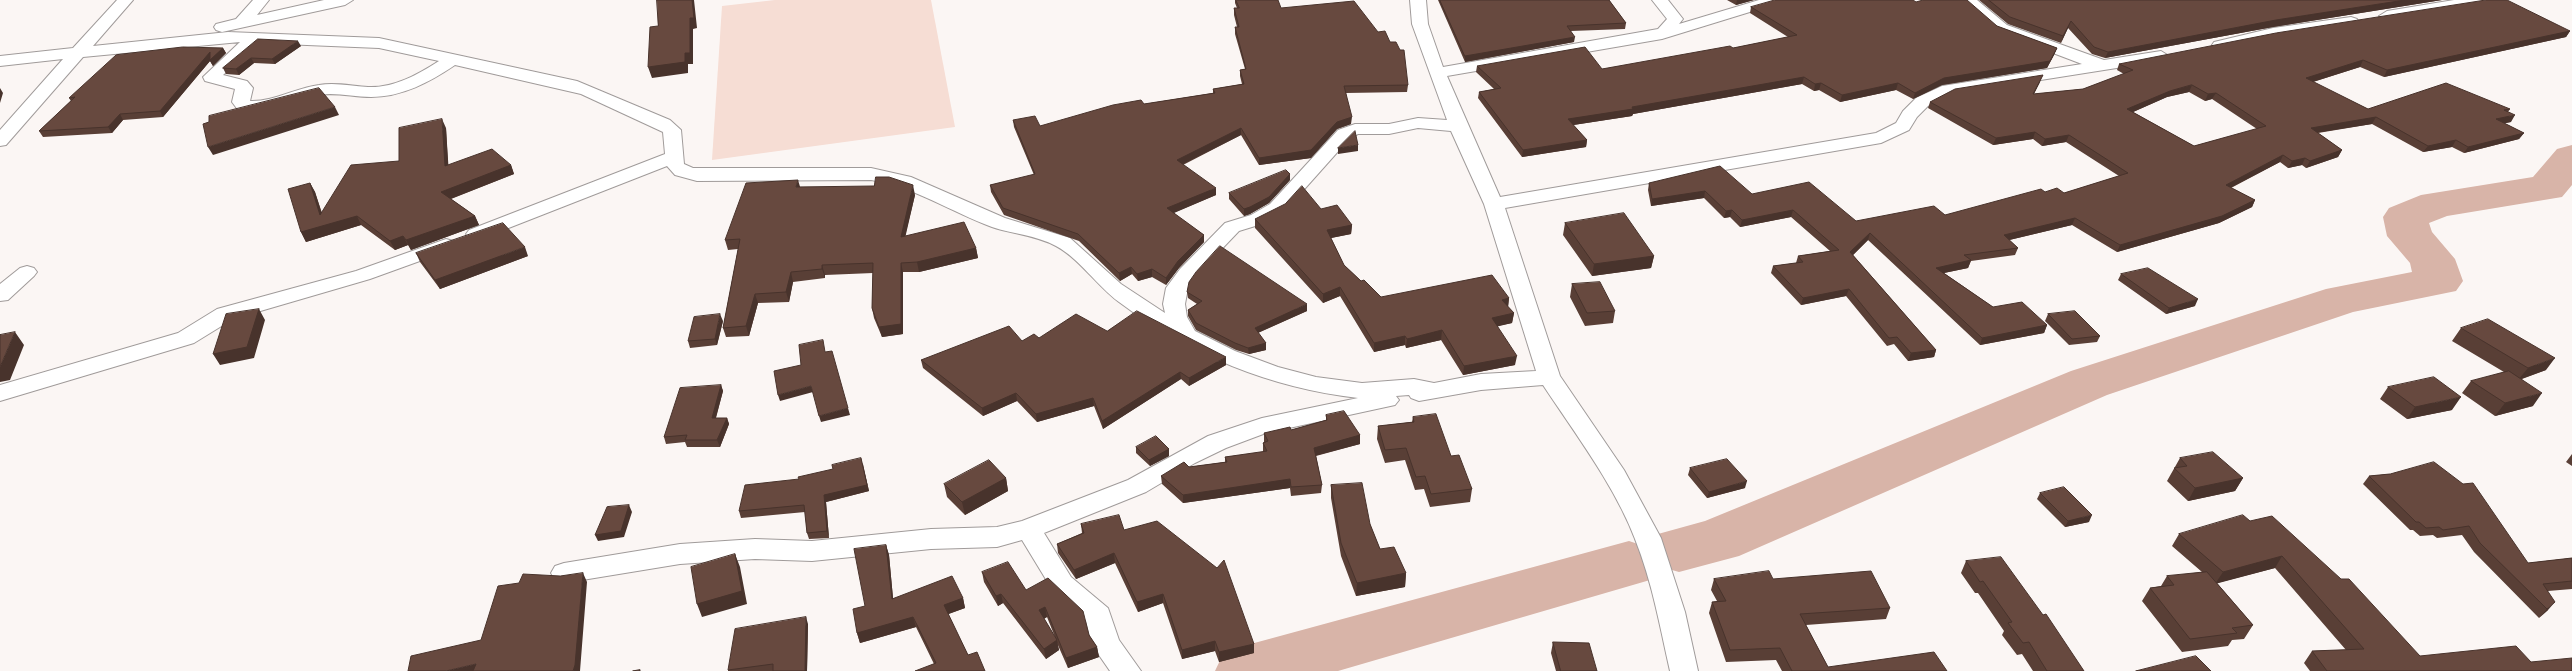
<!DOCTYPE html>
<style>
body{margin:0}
canvas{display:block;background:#fbf6f4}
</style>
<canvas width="2572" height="671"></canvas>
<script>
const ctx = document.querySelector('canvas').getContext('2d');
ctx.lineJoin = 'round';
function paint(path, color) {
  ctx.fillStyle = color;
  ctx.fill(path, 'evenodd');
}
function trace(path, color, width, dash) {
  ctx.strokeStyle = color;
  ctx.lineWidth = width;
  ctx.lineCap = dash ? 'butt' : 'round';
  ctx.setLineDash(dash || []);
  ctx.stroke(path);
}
paint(new Path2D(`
 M775,0H931L955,127L712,160L722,6Z`), '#f6ddd4');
paint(new Path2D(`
 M2572,145V185L2562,197L2447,216L2429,223L2432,232L2455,259L2463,281L2456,291L2353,312L2107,395L1739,556L1679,572L1658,566L1650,580L1338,671H1215L1224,652L1247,645L1629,541L1650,548L1658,534L1705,521L2071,371L2326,289L2412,272L2410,263L2387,236L2383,217L2389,208L2421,195L2533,177L2557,149Z`), '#d8b4a8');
const minor = new Path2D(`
 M117,0H133L93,46L228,32L379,38L577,81L670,120L681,130L684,164L693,168H871L911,177L1005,218L1070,238L1121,284L1165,313L1163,304L1166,288L1180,269L1225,223L1251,215L1270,204L1338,130L1355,124H1389L1418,118L1447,120L1412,24L1410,0H1426L1428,24L1443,67L1658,29L1667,19L1652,0H1668L1683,19L1679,24L1759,0H1782L1779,3L1662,39L1447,76L1500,197L1876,133L1896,123L1903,111L1916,98L1942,86L2082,64L1995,31L1960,0H1977L2007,25L2104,60L2161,51L2169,56L2161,61L1952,94L1928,106L1917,117L1909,130L1881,143L1505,208L1560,376L1624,470L1661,538L1685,612L1698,671H1670C1660,627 1652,581 1635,539C1615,486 1574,432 1543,385L1481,390L1419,401L1411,398L1409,395L1396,396L1399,400L1395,405L1266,433L1226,448L1195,463L1146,492L1044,533L1071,577L1108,608L1119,640L1141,671H1110L1092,645L1086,621L1053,591L1022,540L997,547L931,549L812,561L755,559L680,564L564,583L555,580L551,573L555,566L564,563L680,544L755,539L812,541L931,529L997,527L1022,521L1128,480L1208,436L1262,418L1358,398C1271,388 1190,355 1119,302C1097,286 1080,259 1056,246C1036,235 1013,234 992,227C951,212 915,187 871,180L697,181L675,175L667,166L483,238H469L466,234L469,230L665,154L663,132L581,94L455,65C430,82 402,97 371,97C353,97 336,92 318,95C291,100 266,117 238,110L232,102L235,89L205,81L203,77L240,42L83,57L6,145L0,146V130L63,59L0,66V56L73,48ZM259,43L379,48L439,61C417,75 394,88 368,87C351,86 335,82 319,85C296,88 273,102 250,101L253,88L247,81L223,75ZM1418,128L1451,131L1484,204L1536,371L1481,374L1434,383L1414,379L1362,383L1316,377L1278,367L1235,351L1195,331L1187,317L1185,304L1188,288L1195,277L1239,231L1265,223L1284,212L1350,138L1358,134H1389Z
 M253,0H269L257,15L324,0H353L345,5L222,32L216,30L214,27L216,24L236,19Z
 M2454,0H2490L2482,5L2387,21L2379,16L2387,11Z
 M2351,17L2357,19L2359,22L2357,25L2273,38L2220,50L2212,45L2214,42L2273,28Z
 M446,239L453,241L456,245L453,249L370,279L233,319L194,343L0,401V385L178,333L217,309L356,271Z
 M27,266L34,268L37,272L34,276L8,300L0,301V284L20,268Z`);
trace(minor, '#a09b9a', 2);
paint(minor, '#fff');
paint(new Path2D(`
 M1235,0L1281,8L1408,85L1407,92L1346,93L1351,124L1337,129L1311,158L1259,165L1241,135L1183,165L1216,195L1173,213L1204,235V242L1179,268L1166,285L1152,277L1138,281L1132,274L1120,281L1079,241L1004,215L991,192L990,185L1034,175L1014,127L1013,120L1040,126L1144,104L1213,93V89L1242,84L1240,76V70L1245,69L1235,34V27H1237L1234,15V8H1237L1235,3Z
 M1438,0H1609L1626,23L1625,29L1571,31L1574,42L1465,62Z
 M1727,0H1754L1736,5Z
 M1979,0H2442L2273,27L2105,58L2092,54L2068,28L2061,43L2008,24Z
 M1916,2L1997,26L2057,48L2054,55L2047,68L1942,85L1913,99L1896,90L1840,102L1819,90L1814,91L1802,84L1633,114L1632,116L1573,125L1587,140L1586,147L1522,157L1478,98L1479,92L1494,89L1476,72L1477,66L1602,69L1733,48L1788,37L1750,13L1751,7Z
 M2570,31L2566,37L2384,77L2360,67L2313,82L2368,109H2510L2508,112L2511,122L2504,123L2524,133L2519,139L2464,153L2452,147L2423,152L2372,124L2318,133L2342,150L2338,157L2306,168L2302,165L2288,168L2280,162L2231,188L2255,200L2252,207L2219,223L2117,252L2072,225L2009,240L2018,248L2015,255L1971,261L1968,268L1944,273L1993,307L2047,325L2044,333L1980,345L1868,240L1853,255L1936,350L1934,357L1908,361L1894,344L1887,346L1846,296L1801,305L1771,273L1773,266L1796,263L1798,256L1830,251L1791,217L1740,227L1730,217L1724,218L1704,198L1651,206L1648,190L1649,183L1752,194L1856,221L1945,215L2045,192L2064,193L2119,176L2066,142L2042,146L2033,139L1993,145L1928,108L1930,102L2040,82L2034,94L2083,89L2124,74L2117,70L2119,64ZM2189,92L2205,101L2212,99L2257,129L2194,146L2133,112L2167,97Z
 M258,39L301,46L275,64L254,63L239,75L226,74L223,68Z
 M223,48L226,53L213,66L210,61L163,117L123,120L112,133L43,137L39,131L71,101L69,98Z
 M446,128L448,165H511L514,174L451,199L475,216L479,225L411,250L408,245L395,250L361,225L306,242L301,232L310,183L315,192L322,213L399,161Z
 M1290,180L1269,203L1250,214L1244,216L1229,199V193Z
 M800,187L915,195L905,236L976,248L978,258L919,272H903V334L882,337L874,318L872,308L873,273L825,275V278L793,282L789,302L758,303L749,336L726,337L723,328L738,249L728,250L725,240Z
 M1321,209L1352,225L1351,234L1331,238L1344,265L1361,281L1381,297L1509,298L1508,307L1514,313L1512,323L1497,326L1515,365L1463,375L1441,340L1406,348L1405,345L1374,352L1340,296L1323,303L1255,228V219Z
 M1565,223L1654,256L1651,268L1592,276L1563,235Z
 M416,253L528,256L440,289L420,262Z
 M2121,274L2195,306L2166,314L2118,280Z
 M1572,284L1615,311L1613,323L1585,326L1570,297Z
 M1187,292L1307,311L1258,333L1266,343V350L1249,354L1236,350L1196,330L1188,316V310L1197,304L1188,298Z
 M2048,314L2100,336L2097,342L2069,345L2045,321Z
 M723,321L717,345L690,348L688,341Z
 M2461,328L2546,370L2522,379L2533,406L2495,416L2462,393L2471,381L2504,372L2452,341Z
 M1107,331L1226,365L1189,386L1181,379L1103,429L1094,406L1037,422L1017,401L983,416L923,368L921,360L1022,341L1039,338Z
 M721,385L723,391L716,418H727L729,424L720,447H687L685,442L666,444L664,437Z
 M2388,387L2452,410L2407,419L2380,399Z
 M1326,415L1360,435V444L1316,456L1322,485L1321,493L1291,496L1290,488L1183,503L1162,484L1161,476L1189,467L1225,462V457L1263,452V443L1264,442V433L1291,430L1326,420Z
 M1413,417L1451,456L1472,489L1470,502L1430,507L1424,489L1415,490L1405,460L1385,463L1377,439L1378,426L1412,422Z
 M1136,447L1169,449V456L1150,466L1136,453Z
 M2572,454V466L2566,462Z
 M2180,458L2243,478L2235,491L2188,501L2167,481Z
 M863,464L869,491L826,502L829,538L809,539L807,533L805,512L741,518L739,511L799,479Z
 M1690,468L1745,488L1707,498L1688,475Z
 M2390,474L2528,563L2572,558V589L2548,591V610L2539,618L2474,552L2462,535L2437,538L2433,535L2420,536L2413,530H2410L2363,484L2369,476Z
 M1006,478L1008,491L965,515L947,497L944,484Z
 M1331,485L1370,524L1380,549L1406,573L1405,587L1356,596L1341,556L1331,498Z
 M2040,493L2089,522L2065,527L2037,499Z
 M2250,521L2420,656L2531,662L2572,671H2310L2304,663L2312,651L2346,650L2275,568L2217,583L2253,625L2244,639L2232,640L2228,646L2182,652L2142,601L2150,588L2161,586L2167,576L2202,572L2172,546L2179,534Z
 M1081,524L1124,530L1254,644V653L1219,662L1215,651L1182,659L1163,603L1138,612L1115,563L1076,579L1058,553L1057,544L1082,533Z
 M886,545L889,555L893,598H963L965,608L948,614L968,655L985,671L934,664L916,627L860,643L857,633L865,606Z
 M1966,561L2043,615L2084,671H2033L2022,654L2017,655L2002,635L2004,631L1978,593H1975L1961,573Z
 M982,572L1026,590L1089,635L1097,647L1099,657L1068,668L1057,643L1059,650L1046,659L1003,603L998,606L984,582ZM1047,617L1055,637L1044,619Z
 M1714,579H1773L1890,608L1886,619L1806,625L1828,667L1947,671H1782L1776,660L1726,662L1709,613L1712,602L1717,601L1711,590Z
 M808,624L807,671H728V670Z
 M1553,642L1597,671H1556L1551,653Z`), '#593f36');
paint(new Path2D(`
 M692,0H694L697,28L693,29V64H688V73L652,78L648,67L685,53Z
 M1737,0H1754L1736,5Z
 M2405,0H2442L2273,27L2105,58L2108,52L2276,20Z
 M2071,21L2068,28L2061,43L2063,36Z
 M2570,31L2566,37L2384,77L2387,70Z
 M1575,37L1574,42L1465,62V56Z
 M298,41L301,46L275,64L272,59Z
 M223,48L226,53L213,66L210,61L163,117L160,111L210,52Z
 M2057,48L2054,55L2047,68L1942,85L1913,99L1915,93L1944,78Z
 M251,58L254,63L239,75L236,69Z
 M2363,60L2360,67L2303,85L2306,78Z
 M2043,75L2040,82L2030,101L2033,94Z
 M1804,77L1802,84L1633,114L1632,116L1567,126L1568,119L1632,107Z
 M1821,83L1819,90L1814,91L1815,84Z
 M1898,83L1896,90L1840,102L1842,95Z
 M2192,85L2189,92L2167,97L2124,116L2127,109L2170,91Z
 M0,88L3,93L0,103Z
 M2216,93L2212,99L2205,101L2208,94Z
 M335,107L339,115L213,155L208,147Z
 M120,114L123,120L112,133L108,127Z
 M2515,115L2511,122L2492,126L2496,119Z
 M1352,117L1351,124L1337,129L1311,158L1259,165V158L1337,122Z
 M2376,117L2372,124L2308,134L2311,128Z
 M442,119L446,128L449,175L445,166Z
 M1241,128V135L1177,167V160Z
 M2035,132L2033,139L1993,145L1996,138Z
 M2524,133L2519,139L2464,153L2468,147Z
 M2069,135L2066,142L2042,146L2045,139Z
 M1587,140L1586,147L1522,157L1523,150Z
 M2456,140L2452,147L2423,152L2428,146Z
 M1358,145V151L1338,154V148Z
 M2342,150L2338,157L2306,168L2310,161Z
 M2283,155L2280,162L2222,192L2226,185Z
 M2305,158L2302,165L2288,168L2292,161Z
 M511,165L514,174L445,201L441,192Z
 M1290,174V180L1269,203L1250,214L1244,216V209Z
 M798,180L801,190L796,187Z
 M310,183L315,192L325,224L320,215Z
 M913,185L915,195L903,247L901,237Z
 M1216,188V195L1167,216V208Z
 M1705,191L1704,198L1651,206L1652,199Z
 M2255,200L2252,207L2219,223L2117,252L2120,245Z
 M1732,210L1730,217L1724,218L1726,211Z
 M1793,210L1791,217L1740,227L1742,220Z
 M357,216L361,225L306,242L301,232Z
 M475,216L479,225L411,250L406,240Z
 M2075,218L2072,225L2001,242L2004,235Z
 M1352,225L1351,234L1326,239L1327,230Z
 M1870,233L1868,240L1848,260L1850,252Z
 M1204,235V242L1179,268L1166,285V278L1178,261Z
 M403,236L408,245L395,250L390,241Z
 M525,247L528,256L440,289L435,280Z
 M976,248L978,258L919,272L917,262Z
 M1654,256L1651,268L1592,276L1594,264Z
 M1971,260L1968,268L1934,275L1936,268Z
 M901,263L903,272V334L882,337L879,327Z
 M822,265L825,275V278L822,269Z
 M1131,267L1132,274L1120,281L1119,273Z
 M1152,269V277L1138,281L1137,274Z
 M791,272L793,282L789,302L786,292Z
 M1340,287V296L1323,303V294Z
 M1849,289L1846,296L1801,305L1803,298Z
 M755,294L758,303L749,336L746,326Z
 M1509,298L1508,307L1502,300Z
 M2198,299L2195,306L2166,314L2169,308Z
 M1307,304V311L1255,334V328Z
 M259,309L265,320L254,358L220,365L213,354Z
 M1514,313L1512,323L1491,328L1492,318Z
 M720,314L723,321L717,345L715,339Z
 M2047,325L2044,333L1980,345L1982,338Z
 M1442,330L1441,340L1406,348L1407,339Z
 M15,332L24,345L10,380L0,382V367Z
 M1405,336V345L1374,352V343Z
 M1266,343V350L1249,354L1248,348Z
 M1936,350L1934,357L1908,361L1911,353Z
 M1517,356L1515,365L1463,375L1464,366Z
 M1226,357V365L1189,386V378Z
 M2555,358L2546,370L2518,380L2528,368Z
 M1180,372L1181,379L1103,429L1102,421Z
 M721,385L723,391L714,424L712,418Z
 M811,386L813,392L780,401L778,395Z
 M1016,393L1017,401L983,416L982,408Z
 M2542,393L2533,406L2495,416L2505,403Z
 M2461,397L2452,410L2407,419L2415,407Z
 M1093,398L1094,406L1037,422L1036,414Z
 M848,408L850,415L821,422L819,416Z
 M727,418L729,424L720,447L717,440Z
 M1360,435V444L1314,456V448Z
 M1169,449V456L1150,466L1149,460Z
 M861,458L869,491L826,502L829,538L827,531L824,495Z
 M1006,478L1008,491L965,515L962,502Z
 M2243,478L2235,491L2188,501L2195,488Z
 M1290,479V488L1183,503V495Z
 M1747,481L1745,488L1707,498L1709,492Z
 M629,505L632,512L624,537L598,541L595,535Z
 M2092,515L2089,522L2065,527L2068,521Z
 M886,545L889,555L894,609L892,599Z
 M1114,553L1115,563L1076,579L1074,570Z
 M735,554L740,567L747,604L702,617L697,604Z
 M2282,556L2275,568L2215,584L2223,572Z
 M583,573L587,582L580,671H573Z
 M1406,573L1405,587L1356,596L1357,583Z
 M1001,594L1003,603L998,606L996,596Z
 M1163,594V603L1138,612L1137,602Z
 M963,598L965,608L946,615L944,605Z
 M2555,602L2548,610L2539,618L2547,609Z
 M1045,607L1047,617L1040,620L1039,610Z
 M806,617L808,624L807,671H805Z
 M913,617L916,627L860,643L857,633Z
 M1057,640L1059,650L1046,659L1044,649Z
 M1215,641V651L1182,659V650Z
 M1254,644V653L1219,662V652Z
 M1097,647L1099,657L1068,668L1066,658Z
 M476,664L480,671H446Z`), '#48332c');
const building = new Path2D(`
 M657,0H692L694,18H690V53H685V62L648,67L650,27L658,26Z
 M1236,0H1278L1281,8L1354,1L1378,32L1385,31L1390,42H1396L1400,50H1404L1408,85L1344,86L1352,117L1337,122L1311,150L1259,158L1241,128L1177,160L1216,188L1167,208L1204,235L1178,261L1166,278L1152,269L1137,274L1131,267L1119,273L1078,234L1003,208L990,185L1035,174L1013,120L1035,116L1040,126L1113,105L1141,100L1144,104L1215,93L1213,89L1244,84L1240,70L1246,69L1235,27H1239L1234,8H1239Z
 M1440,0H1609L1626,23L1567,26L1575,37L1465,56Z
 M1775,0H1913L1916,2L1923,0H1967L1997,26L2057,48L2050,61L1944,78L1915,93L1898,83L1842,95L1821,83L1815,84L1804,77L1632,107L1633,109L1568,119L1587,140L1523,150L1479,92L1501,88L1477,66L1585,47L1602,69L1730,46L1733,48L1797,35L1751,7Z
 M1989,0H2405L2276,20L2108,52L2094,47L2071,21L2063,36L2010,17Z
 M2486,0H2507L2570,31L2387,70L2363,60L2306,78L2368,109L2446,83L2510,109L2504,110L2515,115L2496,119L2524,133L2468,147L2456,140L2428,146L2376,117L2311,128L2342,150L2310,161L2305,158L2292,161L2283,155L2226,185L2255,200L2222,216L2120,245L2075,218L2004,235L2018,248L1964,255L1971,260L1936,268L1993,307L2022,302L2047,325L1982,338L1870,233L1850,252L1936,350L1911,353L1897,337L1889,338L1849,289L1803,298L1773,266L1803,262L1798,256L1839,250L1793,210L1742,220L1732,210L1726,211L1705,191L1652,199L1649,183L1720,166L1752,194L1809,182L1856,221L1934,206L1945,215L2041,189L2045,192L2057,188L2064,193L2128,173L2069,135L2045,139L2035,132L1996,138L1930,102L1955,89L2043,75L2033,94L2083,89L2133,70L2119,64L2276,33ZM2192,85L2208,94L2216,93L2266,126L2194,146L2127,109L2170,91Z
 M258,39L298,41L272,59L251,58L236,69L223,68Z
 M183,47L223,48L210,60V52L160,111L120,114L108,127L39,131L75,97L69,98L116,55Z
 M319,88L335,107L208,147L203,124L209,122V116Z
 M442,119L445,166L492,149L511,165L441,192L475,216L406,240L403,236L390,241L357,216L301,232L288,189L310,183L320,215L351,165L399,161V128Z
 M1355,131L1358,145L1338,148Z
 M1286,170L1290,174L1269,197L1250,207L1244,209L1229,193Z
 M876,177H889L913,185L901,237L964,222L976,248L917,262L901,263V324L879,327L872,308L873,263L822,265V269L791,272L786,292L755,294L746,326L723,328L740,239L725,240L746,183L798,180L796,187L874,186Z
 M1302,186L1321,209L1337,205L1352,225L1327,230L1344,265L1361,281L1364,280L1381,297L1492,275L1509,298L1502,300L1514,313L1492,318L1517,356L1464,366L1442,330L1407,339L1405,336L1374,343L1340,287L1323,294L1255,219L1285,204Z
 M1624,213L1654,256L1594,264L1565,223Z
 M503,223L525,247L435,280L416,253Z
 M1220,246L1307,304L1255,328L1266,343L1248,348L1235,343L1196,323L1188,310L1202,301L1187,292L1189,282L1196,272Z
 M2148,268L2198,299L2169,308L2121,274Z
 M1600,282L1615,311L1587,313L1572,284Z
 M259,309L247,347L213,354L226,314Z
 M1137,311L1226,357L1189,378L1180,372L1102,421L1093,398L1036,414L1016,393L982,408L921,360L1009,326L1022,341L1034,334L1039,338L1076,314L1107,331Z
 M2075,311L2100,336L2072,339L2048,314Z
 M720,314L715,339L688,341L694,317Z
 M2488,319L2555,358L2528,368L2461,328Z
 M15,332L0,367V335Z
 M823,340L825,352L832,351L848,408L819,416L811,386L778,395L774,371L801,365L799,345Z
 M2509,371L2542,393L2505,403L2471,381Z
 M2434,377L2461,397L2415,407L2388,387Z
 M721,385L712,418H727L717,440H685L687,435L664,437L680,388Z
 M1344,411L1360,435L1314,448L1322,485L1291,487L1290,479L1183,495L1161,476L1184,462L1189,467L1227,462L1225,457L1267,451L1263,443L1268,441L1264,433L1290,427L1291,430L1327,420L1326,415Z
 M1436,414L1451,456L1459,455L1472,489L1431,494L1425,476L1416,477L1406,448L1385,450L1378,426L1414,422L1413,417Z
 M1156,436L1169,449L1149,460L1136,447Z
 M2213,452L2243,478L2195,488L2174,468L2187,466L2180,458Z
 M861,458L867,485L824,495L827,531L807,533L804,505L739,511L745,485L799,479L798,477L833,469L832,465Z
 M1727,459L1747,481L1709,492L1690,468Z
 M989,460L1006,478L962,502L944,484Z
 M2434,462L2463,484L2473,483L2528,563L2572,558V581L2543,584L2555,602L2547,609L2480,543L2469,526L2443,530L2439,527L2426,528L2419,522H2416L2369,476L2390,474Z
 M1362,483L1370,524L1380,549L1394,547L1406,573L1357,583L1341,543L1331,485Z
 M2064,487L2092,515L2068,521L2040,493Z
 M629,505L621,531L595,535L607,507Z
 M1119,515L1124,530L1157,521L1217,568L1224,560L1254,644L1219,652L1215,641L1182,650L1163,594L1137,602L1114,553L1074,570L1057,544L1084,533L1081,524Z
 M2243,515L2250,521L2272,516L2341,579H2349L2420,656L2516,646L2531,662L2572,658V671H2327L2312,651L2364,649L2282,556L2223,572L2179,534Z
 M886,545L892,599L952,576L963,598L944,605L968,655L977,652L985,671H915L936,663L913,617L857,633L853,609L865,606L854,549Z
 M735,554L742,591L697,604L691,567Z
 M2001,557L2043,615L2046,614L2084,671H2047L2029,642L2023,643L2008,623L2012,622L1983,581L1980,582L1966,561Z
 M1008,562L1026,590L1048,578L1083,611L1089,635L1097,647L1066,658L1045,607L1039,610L1057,640L1044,649L1001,594L996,596L982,572Z
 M1769,571L1773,579L1871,571L1890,608L1800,614L1828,667L1934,652L1947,671H1792L1780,648L1730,650L1712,602L1726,601L1714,579Z
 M2207,572L2253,625L2232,628L2237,633L2190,639L2150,588L2174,585L2167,576Z
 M583,573L575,665L573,671H473L476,664L446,671H408L411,656L481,640L498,586L519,583L523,574L560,576Z
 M806,617L805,671H773V664L728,670L735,629Z
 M1553,642L1589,643L1597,671H1561Z
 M2196,656L2211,671H2136Z
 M640,670V671H633Z`);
paint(building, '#67493f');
trace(building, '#48332c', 1);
</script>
